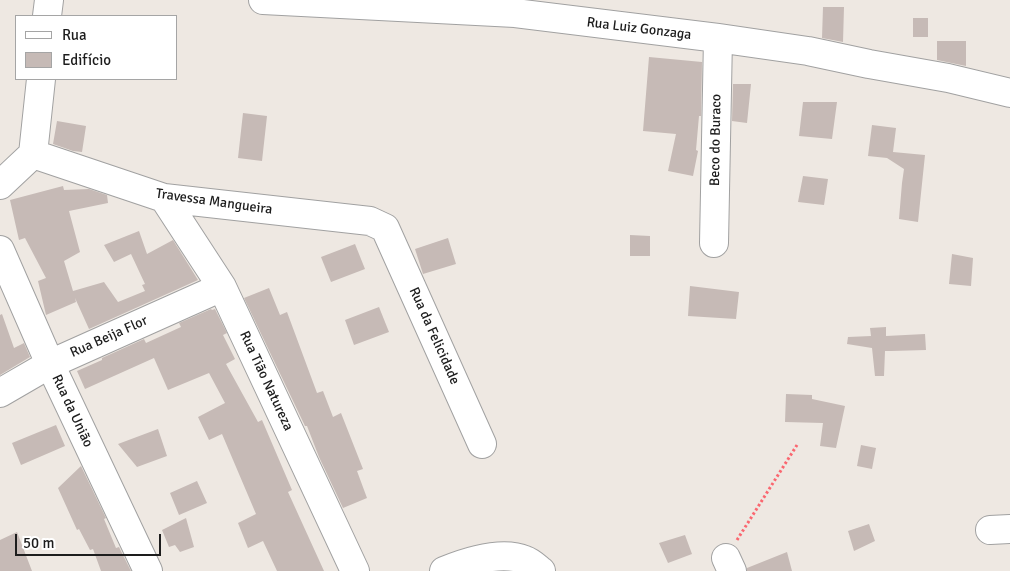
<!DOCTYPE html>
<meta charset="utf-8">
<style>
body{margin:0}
#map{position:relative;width:1010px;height:571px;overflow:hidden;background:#eee8e2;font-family:Signika,sans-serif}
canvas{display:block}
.legend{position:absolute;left:15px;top:15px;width:162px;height:65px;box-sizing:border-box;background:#fff;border:1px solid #a5a5a5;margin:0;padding:6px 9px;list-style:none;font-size:15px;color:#1d1d1d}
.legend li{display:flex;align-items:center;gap:10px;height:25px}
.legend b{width:25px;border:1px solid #a5a5a5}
.scale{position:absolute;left:15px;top:534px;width:146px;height:22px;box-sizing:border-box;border:2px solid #1d1d1d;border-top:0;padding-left:6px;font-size:15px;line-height:18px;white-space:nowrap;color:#1d1d1d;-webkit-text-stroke:4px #fff;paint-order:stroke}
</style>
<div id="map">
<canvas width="1010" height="571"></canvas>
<ul class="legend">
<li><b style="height:6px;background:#fff"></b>Rua</li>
<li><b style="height:14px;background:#c6bab6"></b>Edifício</li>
</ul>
<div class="scale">50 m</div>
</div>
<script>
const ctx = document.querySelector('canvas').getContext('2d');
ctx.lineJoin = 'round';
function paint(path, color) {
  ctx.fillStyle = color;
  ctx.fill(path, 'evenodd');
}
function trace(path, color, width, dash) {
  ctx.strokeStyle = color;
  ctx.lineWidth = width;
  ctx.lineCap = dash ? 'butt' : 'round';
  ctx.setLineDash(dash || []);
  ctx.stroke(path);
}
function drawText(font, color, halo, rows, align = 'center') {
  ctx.font = font + ' Signika,sans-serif';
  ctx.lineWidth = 4;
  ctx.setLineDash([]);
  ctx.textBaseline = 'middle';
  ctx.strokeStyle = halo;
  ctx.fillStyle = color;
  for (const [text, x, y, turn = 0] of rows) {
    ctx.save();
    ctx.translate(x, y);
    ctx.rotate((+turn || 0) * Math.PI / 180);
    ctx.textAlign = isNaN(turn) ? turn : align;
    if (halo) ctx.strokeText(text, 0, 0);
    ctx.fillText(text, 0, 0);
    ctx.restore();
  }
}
paint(new Path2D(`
 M823,7H844L843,42L822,38Z
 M913,18H928V37H913Z
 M937,41H966V66L937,60Z
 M649,57L702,62L701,116H699L696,150L698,151L693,176L668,171L676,134L643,131Z
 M733,84H751L747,123L732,121Z
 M803,102H837L832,139L799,136Z
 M243,113L267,116L262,161L238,158Z
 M57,121L86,126L82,152L73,151L53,144Z
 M872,125L896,128L893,152L925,155L918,222L899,219L902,183L904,169L887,158L868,156Z
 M803,176L828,179L824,205L798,202Z
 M63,186L64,190L89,189L107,195L108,203L69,211L80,252L64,261L73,291L104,282L118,302L145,291L142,285L145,284L131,254L114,262L104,245L139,231L147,254L173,240L198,280L89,329L75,298L76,302L46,315L38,281L46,278L25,238L19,240L10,200Z
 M630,235L650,236V256H630Z
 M448,238L456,264L423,274L415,249Z
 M355,244L365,269L331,282L321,257Z
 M952,254L973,258L971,286L949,284Z
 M690,286L739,292L736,319L688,316Z
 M269,288L280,315L287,312L317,393L323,391L333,417L341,413L363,469L357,471L367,498L343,508L319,457L307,426H305L244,298Z
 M379,307L389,332L354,345L345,320Z
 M211,309L212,310L215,309L227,333L223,335L235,359L226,364L258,422L262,420L292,490L288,492L324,571H277L263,541L248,548L238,523L256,514L222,434L209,440L198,417L225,403L209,373L168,390L154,358L85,389L77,371L102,360V358L144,339L146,343L181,327L179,323Z
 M2,314L14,348L24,343L30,357L0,375V315Z
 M886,327V336L925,334L926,350L891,351H885L884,376H875L872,348L847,344L848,337L871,336L870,328Z
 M786,394L812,395V399L845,406L836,448L820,446L823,423L785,422Z
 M56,425L65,446L21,465L12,443Z
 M158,429L167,456L137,467L118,444Z
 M861,445L876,448L872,469L857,466Z
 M81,466L106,518L104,519L116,548L119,547L131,571H101L93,549L90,550L79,529L77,530L58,488Z
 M197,481L207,503L179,515L170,493Z
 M186,518L194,547L180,552L175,545L169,547L162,530Z
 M869,524L875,541L854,551L848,531Z
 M17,532L32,571H0V540Z
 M685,535L692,554L668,563L659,543Z
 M787,552L792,571H747V568Z`), '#c6bab6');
const minor = new Path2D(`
 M263,0L515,13L718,38L808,51L869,64L948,78L1010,93
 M47,16L49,0
 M33,154L164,198L370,221L385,228L482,444
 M33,154L41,79
 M0,185L33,154
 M164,198L222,287L355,571
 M714,243L718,38
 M0,250L50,364L148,571
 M0,393L50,364L222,287
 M990,530L1010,529
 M726,558L732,571
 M444,571C466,562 501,550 525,560C531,562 536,567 541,571`);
trace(minor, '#a1a1a1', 30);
trace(new Path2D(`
 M737,540L797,445`), '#fa6770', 3, [2.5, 2.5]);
trace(minor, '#fff', 28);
drawText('14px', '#1d1d1d', '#fff', [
 ["Rua Luiz Gonzaga",639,29,7],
 ["Beco do Buraco",716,140,-89],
 ["Travessa Mangueira",214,202,8],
 ["Rua da Felicidade",434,336,66],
 ["Rua Beija Flor",109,337,-24],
 ["Rua Tião Natureza",266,381,65],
 ["Rua da União",72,411,65]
]);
</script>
